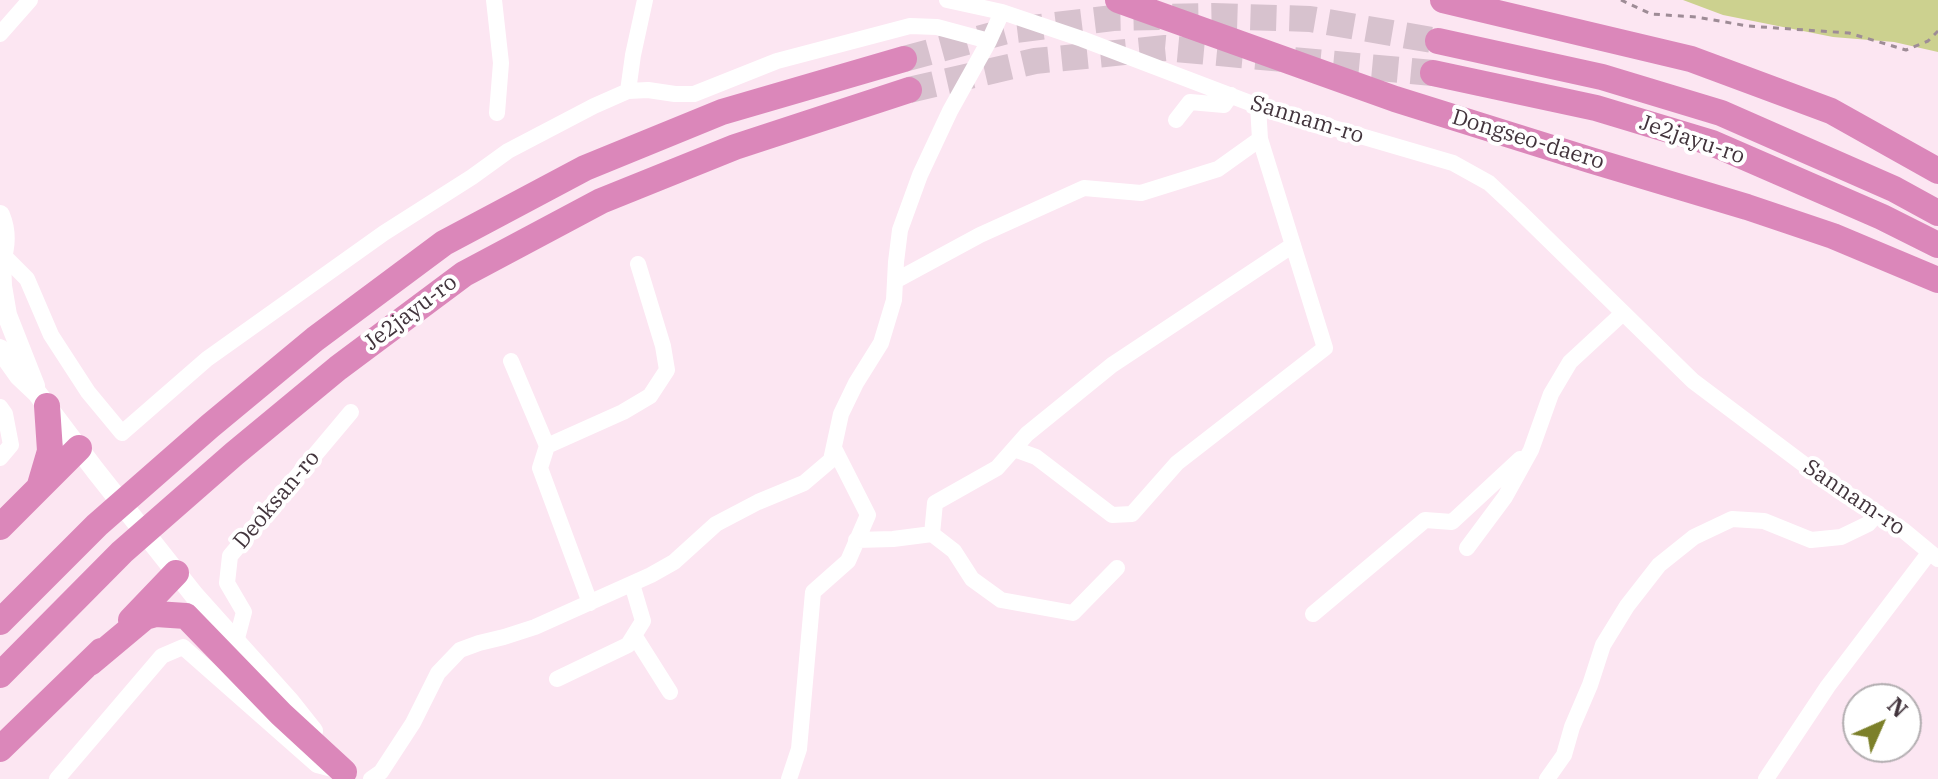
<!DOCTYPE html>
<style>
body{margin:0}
#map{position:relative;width:1938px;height:779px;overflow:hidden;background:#fce6f2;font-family:"IBM Plex Serif",serif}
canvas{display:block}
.north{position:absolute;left:1842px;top:683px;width:80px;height:80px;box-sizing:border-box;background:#fff;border:2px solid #b3aeb1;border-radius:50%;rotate:45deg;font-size:22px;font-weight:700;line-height:32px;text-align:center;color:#42343c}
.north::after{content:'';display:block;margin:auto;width:28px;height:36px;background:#7c802a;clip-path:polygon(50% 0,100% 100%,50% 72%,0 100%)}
</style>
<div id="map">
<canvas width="1938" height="779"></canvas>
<div class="north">N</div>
</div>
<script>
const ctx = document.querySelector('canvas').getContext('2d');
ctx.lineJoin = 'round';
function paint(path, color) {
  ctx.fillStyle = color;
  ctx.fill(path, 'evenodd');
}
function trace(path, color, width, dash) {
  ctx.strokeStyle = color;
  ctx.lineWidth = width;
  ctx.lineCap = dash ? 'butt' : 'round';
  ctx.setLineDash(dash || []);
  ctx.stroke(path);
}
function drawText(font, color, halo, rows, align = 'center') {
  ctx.font = font + ' "IBM Plex Serif",serif';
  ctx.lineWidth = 8;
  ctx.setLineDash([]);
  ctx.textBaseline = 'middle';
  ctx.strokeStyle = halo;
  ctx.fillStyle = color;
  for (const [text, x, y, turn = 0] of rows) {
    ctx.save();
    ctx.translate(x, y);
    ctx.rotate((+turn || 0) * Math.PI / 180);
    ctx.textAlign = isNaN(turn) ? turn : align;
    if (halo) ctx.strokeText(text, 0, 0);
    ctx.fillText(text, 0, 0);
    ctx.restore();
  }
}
paint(new Path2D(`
 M1683,0H1938V52L1894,42L1833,37L1723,15Z`), '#ccd18f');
trace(new Path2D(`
 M904,59L1007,31L1113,18L1213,16L1310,19L1438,41
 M909,90L1035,61L1165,48L1433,73`), '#d7c2ce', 26, [26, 13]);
trace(new Path2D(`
 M1621,0L1651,14L1696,17L1748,26L1849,33L1906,50L1928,41L1938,31`), '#9e8c96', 3, [6, 6]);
trace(new Path2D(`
 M494,0L501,63L497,113
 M947,0L1002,12L1082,39L1258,106L1453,163L1489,183L1518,210L1693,381L1818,475L1903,530L1938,559
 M0,34L30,0
 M628,91L633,55L645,0
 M1176,120L1190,102L1224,105L1231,95
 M3,255L27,279L51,335L88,392L122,433L207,359L384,233L472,177L508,151L594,106L628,91L648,90L675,94H694L777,61L910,26L937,27L989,41
 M895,281L980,235L1084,188L1141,193L1218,169L1260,139
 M511,361L547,446
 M0,407L5,414L11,445L0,458
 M1014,449L1036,457L1112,515L1132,514L1177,463L1325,348L1260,139L1258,106
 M932,534L954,551L972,579L1001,600L1073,613L1117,568
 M856,540L893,539L932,534L935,503L997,468L1027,434L1112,365L1293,245
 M1467,548L1505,497L1531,450L1551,394L1570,362L1623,313
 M590,603L540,468L547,446L623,412L650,396L667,370L663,346L638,264
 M1313,614L1425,520L1452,522L1520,459
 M634,635L670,692
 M236,642L244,612L227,583L230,556L351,412
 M557,679L628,645L643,621L632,584
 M57,779L162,656L183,647L317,765L336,770
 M371,779L381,772L413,723L438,673L460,650L479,643L504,637L535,627L651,575L674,562L716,524L758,502L804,483L831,460L841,414L856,383L881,343L894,300L896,262L900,230L920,175L950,111L989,41L1002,12
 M789,779L799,749L813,592L848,561L868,515L834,448
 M1547,779L1564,755L1572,727L1590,685L1603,645L1627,606L1659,565L1694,537L1732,519L1764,521L1811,540L1841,537L1868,524L1878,513
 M1766,779L1828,686L1929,553`), '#fff', 16);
trace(new Path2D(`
 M0,215C7,232 6,247 0,263
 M1,261L2,286L7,315L35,386
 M0,349L19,376L37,393L95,470L194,595L290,702L313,731`), '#fff', 20);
trace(new Path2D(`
 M1118,0L1395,99L1590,160L1747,207L1833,236L1938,280
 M1443,0L1691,59L1831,111L1938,171
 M1438,41L1602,77L1721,113L1894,189L1938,213
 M1433,73L1596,108L1712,143L1882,217L1938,245
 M40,485L50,451L47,406
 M0,527L79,448
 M131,620L176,573
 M0,622L97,525L210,426L315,339L444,243L585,168L722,112L904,59
 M90,663L145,617L156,614L186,616L281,714L344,772
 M0,675L122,552L234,454L338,368L464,274L601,201L735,147L909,90
 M0,749L101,651`), '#db87ba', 26);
drawText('22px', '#42343c', '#fff', [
 ["Sannam-ro",1307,120,17],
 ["Dongseo-daero",1528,140,17],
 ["Je2jayu-ro",1692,140,19],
 ["Je2jayu-ro",411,313,-37],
 ["Sannam-ro",1854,498,34],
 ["Deoksan-ro",277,500,-50]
]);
</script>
